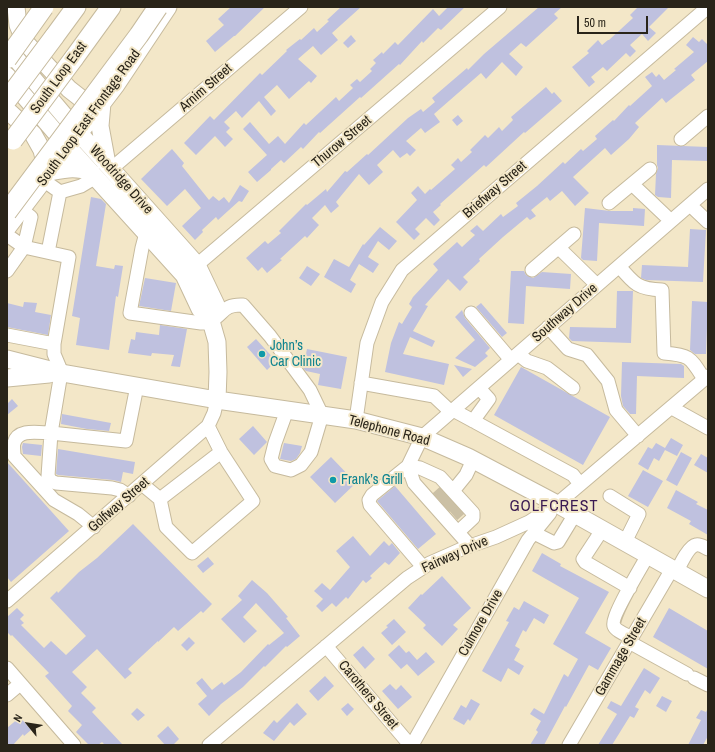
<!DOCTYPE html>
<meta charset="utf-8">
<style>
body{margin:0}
#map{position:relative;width:715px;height:752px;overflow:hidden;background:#f3e7c8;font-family:"Archivo Narrow",sans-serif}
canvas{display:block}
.frame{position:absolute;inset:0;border:8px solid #292419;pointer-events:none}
.north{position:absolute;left:8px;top:704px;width:40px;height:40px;-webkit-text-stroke:3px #f3e7c8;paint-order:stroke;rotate:300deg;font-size:11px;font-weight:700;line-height:16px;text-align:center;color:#292419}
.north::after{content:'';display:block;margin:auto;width:14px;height:18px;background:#292419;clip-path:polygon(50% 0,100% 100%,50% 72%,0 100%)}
.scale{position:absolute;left:577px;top:16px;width:71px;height:18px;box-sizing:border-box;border:2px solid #292419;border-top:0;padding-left:5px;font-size:12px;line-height:14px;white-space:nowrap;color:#292419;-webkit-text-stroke:3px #f3e7c8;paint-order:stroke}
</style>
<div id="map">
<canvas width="715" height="752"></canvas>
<div class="frame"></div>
<div class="north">N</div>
<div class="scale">50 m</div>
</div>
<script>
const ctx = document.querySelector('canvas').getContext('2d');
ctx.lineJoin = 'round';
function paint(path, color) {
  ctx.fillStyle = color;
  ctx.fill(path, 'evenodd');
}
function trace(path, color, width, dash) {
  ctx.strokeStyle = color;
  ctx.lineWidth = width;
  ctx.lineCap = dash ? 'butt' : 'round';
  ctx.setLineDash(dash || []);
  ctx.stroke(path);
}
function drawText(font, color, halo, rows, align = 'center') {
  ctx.font = font + ' "Archivo Narrow",sans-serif';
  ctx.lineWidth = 4;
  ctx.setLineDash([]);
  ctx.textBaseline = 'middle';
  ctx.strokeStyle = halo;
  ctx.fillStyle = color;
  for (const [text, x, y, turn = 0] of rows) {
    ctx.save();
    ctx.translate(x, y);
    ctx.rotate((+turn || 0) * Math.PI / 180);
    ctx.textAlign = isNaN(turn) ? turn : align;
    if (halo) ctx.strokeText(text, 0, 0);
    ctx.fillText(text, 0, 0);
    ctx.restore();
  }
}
paint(new Path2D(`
 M231,7H265L235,36H234L215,52L206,41L224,25L218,19Z
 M341,7H361L332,33L338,40L321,55L313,46L298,59L317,76L311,83L309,81L289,99L277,85L264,97L276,111L271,116L259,101L242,118L236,111L224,122L230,128L226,132L233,139L225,147L215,136L196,155L184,143L210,116L214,120L260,73L262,75L287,51L286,50L300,39L301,40L314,28L317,32L329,21L327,20Z
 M448,7H465L441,30L438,28L423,43L422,41L400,65L399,64L361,98L360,97L320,133L319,132L303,149L301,147L284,163L281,160L271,169V170L257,182L248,172L267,155L243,129L250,122L269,144L278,136L285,144L304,123L306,125L336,97L339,101L353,88L350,85L357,79L360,82L372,71L370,69L376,63L373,60L382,52L383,54L395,42L398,45L433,9L439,16Z
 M539,7H562L554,14L558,18L526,47L521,43L509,54L523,67L516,76L502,62L486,79L481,73L434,114L440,122L425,133L421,128L406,141L416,150L410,156L407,153L400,158L393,150L377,165L383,172L369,185L359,174L336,202L339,206L331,213L325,205L312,218L319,225L307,238L305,236L280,259L282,260L267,273L262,267L258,271L246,258L265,241L268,244L281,233L279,231L306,204L307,205L326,189L327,192L345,171L347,172L367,154L368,155L408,118L421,109L423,112L435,102L432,98L467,68L468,70L484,54Z
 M638,7H669L649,27L656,33L648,41L642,34L630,45L636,51L630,57L626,53L607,71L603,67L591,77L595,82L589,87L572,67L589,53L587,51L598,40L602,45L608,40H609L633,18L630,15Z
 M351,35L356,41L348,48L343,43Z
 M693,37L699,42L702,39L708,45V61L691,75L695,80L686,87L666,103L662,98L635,123L639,127L629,139L611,155L605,148L573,177L589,193L575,206L562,191L550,201L547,197L531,210L536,216L530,220L527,217L503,237L479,259L480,261L463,277L468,282L460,291L448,279L425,305L428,306L413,331L435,341L432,347L410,337L403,354L449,364L444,385L385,372L391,343L399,322L402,324L412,307L409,304L413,297L438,270L433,264L457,242L462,247L475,235L470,231L477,225L483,231L501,214L503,217L518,206L516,203L537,186L563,162L565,164L581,149L583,151L597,139L595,136L613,120L614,121L629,105L630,106L652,86L645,77L652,72L656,77L659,74L664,80L676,70L674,69L694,52L686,45Z
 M546,87L552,94L554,92L562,101L525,133L524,132L486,167L484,165L440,204L441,205L433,212L440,220L434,226L426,218L415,229L420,234L414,240L396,222L417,200L411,193L418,186L425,194L430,189L431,190L455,169L451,165L458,158L461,162L472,152L470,150L485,135L488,138L499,127L502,131L513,120L511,117Z
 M458,115L463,121L457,126L452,120Z
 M657,145L708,147V161L672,160L671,198L658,197L655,195L656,174L658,168L657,165Z
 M172,149L184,163L182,166L209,200L213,196L219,201L224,197L229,203L240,185L249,191L242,202L239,201L218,220L216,217L202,230L203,232L195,240L182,226L201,208L185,189L167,206L141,179Z
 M91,197L101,199L106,204L96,266L114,269L115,265L123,266L118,297L116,296L109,350L76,345L80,318L72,316Z
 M585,208L610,211H633V208L645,209L644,226L599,223L597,261L583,260L581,258Z
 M380,227L397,241L389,250L378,241L368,257L379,264L373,273L359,264L350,280L356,284L351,293L324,277L334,259L349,267L363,244L364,245Z
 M690,229L706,230L703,282L646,280L641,278L642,265L688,267Z
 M307,266L320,274L311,286L299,278Z
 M511,271H524L526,275L533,278L542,272L571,274L570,289L526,286L524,324L508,323Z
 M145,278L176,283L171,311L139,306Z
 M617,291H633L631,343L572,341L569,338L570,327L616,328Z
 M692,301L708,302L706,354H695L690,350Z
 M24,302L37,303L35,312L51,315L48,335L7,327V303L23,307Z
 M481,303L507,333L502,337L476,307Z
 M462,310L465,318L490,348L485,353L488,356L475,367L455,358L475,340L455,317Z
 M160,325L187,329L180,367L171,366L174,355L152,353L151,356L128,353L131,339L135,340L136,332L159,335Z
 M256,339L276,361L267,370L247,347Z
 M307,349L347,357L341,389L318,385L320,374L306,371L303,368Z
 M622,362L681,364L684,366V378L637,376L636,414H630L623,406L621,396Z
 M454,365L472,369L463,377Z
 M521,367L610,417L583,465L494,415Z
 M12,399L18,406L7,415V404Z
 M62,414L111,423L109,431L87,429L61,424Z
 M253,426L267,442L254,455L239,439Z
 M671,438L683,445L677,456L665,450L659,461L654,458L648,470L638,464L648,447L652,449L656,443L665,448Z
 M23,443L42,445L41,456L23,454L22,447Z
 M284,443L302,446L300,453L296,459L291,461L280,459Z
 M58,449L135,462L133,474L123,472L121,482L113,480L58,475L56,474Z
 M681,452L692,458L677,486L666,480Z
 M701,454L708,458V473L694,465Z
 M331,457L356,483L335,503L310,477Z
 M7,462L69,531L11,582L7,577Z
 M643,470L663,481L648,507L628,496Z
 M395,486L436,534L418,549L377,501Z
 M676,490L698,502L696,504L708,510V535L689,524L691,521L667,508Z
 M133,524L212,604L203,613L201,611L178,631L174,627L158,642V641L128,669L132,673L125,679L97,649L72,672L87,687L81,693L96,708L92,712L123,745H105L102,742L98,745H89L76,732L82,725L68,711L72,706L45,676L49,673L12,635L11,636L7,632V617L17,608L24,615L20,619L24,623L21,625L44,648L51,641L66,655L86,636L50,598L57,591L58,593L79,572L97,558Z
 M353,536L370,556L384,541L389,546L392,543L400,553L389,565L385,562L370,576L372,578L366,583L363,580L348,599L346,597L336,607L332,603L322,612L316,606L323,599L314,591L322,583L330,590L350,567L336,551Z
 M542,553L561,564L560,566L609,592L585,633L611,648L598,670L589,665L566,707L565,706L544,745H530L538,732L536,730L541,721L530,714L534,708L544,714L564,674L568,677L578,659L553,644L579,598L532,571Z
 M208,557L214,564L203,573L197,566Z
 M442,576L471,608L453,625L458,629L442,646L423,628L426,625L408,608L421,594L422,595Z
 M252,580L267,593L288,617L286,618L300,636L287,647L286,646L265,667L264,666L243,687L221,704L209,716L198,704L207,696L196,683L202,678L212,690L222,682L224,685L241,672L268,644L269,645L284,633L256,603L243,617L257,631L244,643L221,619L242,600L238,596Z
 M524,601L549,615L544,624L534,618L526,632L523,630L515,646L520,649L514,660L524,666L519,675L508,668L501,682L482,671L509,622L506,621L514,607L519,610Z
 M669,608L708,631V669L653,637Z
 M394,619L406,632L392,645L381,633L388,627L386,626Z
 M189,637L195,643L187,651L181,645Z
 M399,645L406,653L409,651L417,660L426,652L435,662L418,676L407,664L401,669L388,655Z
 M363,646L375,659L365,669L353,655Z
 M644,668L660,678L650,694L645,690L635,707L639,709L634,718L630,716L612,745H598L617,714L607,708L611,701L621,706Z
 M325,676L334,686L318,701L309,691Z
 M390,684L396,690L401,685L412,697L398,709L382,691Z
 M662,696L672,701L666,712L656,706Z
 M471,699L480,704L470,721L468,719L464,725L453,719L461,705L466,708Z
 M297,703L307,714L294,726L290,722L274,741L263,733L274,720L277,723Z
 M348,703L354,709L347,716L341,709Z
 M137,708L145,715L138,721L131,714Z
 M708,708V736L703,745H688L701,720L696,718L701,710L706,712Z
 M20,717L31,730L24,736L23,734L13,745H7V728Z
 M168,726L179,739L173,745H165L157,736Z`), '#bfc1df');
trace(new Path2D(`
 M437,498L446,490
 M445,507L454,499
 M453,515L461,508`), '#cbc0a5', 13, [13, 6]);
const minor = new Path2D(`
 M681,139L708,116
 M111,169L301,7
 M43,180L60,192L48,252
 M632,184L671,221
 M60,192L81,186L96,177
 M609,203L650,169
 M690,205L708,222
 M146,233L142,248L130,313L201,323C204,323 207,323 210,321C224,315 222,304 243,305L270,336L310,390L322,415L311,452L301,465L291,470L275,466L271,459L275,443L287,410
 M7,235L24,247L69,257L54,344V354L62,373
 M559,248L597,285
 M619,266C634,284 638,289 662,290L664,353C690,355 690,357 704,379
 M191,270L500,7
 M532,270L574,234
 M7,271L24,247L31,217L21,209
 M471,313L511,360
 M548,327L568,349L587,355L608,381L616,410L638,436
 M7,335L54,344
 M518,354L527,361L547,368L573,388
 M61,373L51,433L126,441L137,386
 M361,383L434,396L451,412
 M672,408L708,428
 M453,410L573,475L580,484
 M356,420L367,343L382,302L402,270L708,7
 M473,421L489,399L479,388
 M143,485L160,499L166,527L192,553L253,501L221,452L208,426
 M453,491L466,475L473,460
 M610,496L639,514L625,542
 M160,499L221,452
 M94,527L78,514L54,500L14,456C14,452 13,446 14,443C18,428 39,433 51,433L48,476L51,481L56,483L112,488L120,490L129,496
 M602,530L583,559L585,562L630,588
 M458,532L473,518V513L440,477L420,468L408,466L414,483L470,546
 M534,533L554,543L558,542L575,514
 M423,567L370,505L369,500L372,495L408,466L422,437L708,189
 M677,571C680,565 689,546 696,545C700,544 704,547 708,549
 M7,601L208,426L214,413L217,400
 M632,638C627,635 616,631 614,626C610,618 642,566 648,555
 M629,642L687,674
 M326,646L410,745
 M7,668L74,745
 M694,678L708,685
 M7,695L20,684
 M209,745L407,578L430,563L464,548L496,537L529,522L557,504L708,376
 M412,745L528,540L550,513
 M569,745L672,569`);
const major = new Path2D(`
 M16,7L18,25L25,42L69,89L83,100L102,103L100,126L107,164
 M7,48L79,133L197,265L216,305L211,321
 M7,76L68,147L184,275L200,309L211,321L217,342L218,372L217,400
 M7,110L33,134L42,150L47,172
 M49,172C65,169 77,166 92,173
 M7,228L116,85L168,7
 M7,359L62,373L217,400L356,420L422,437L468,457L557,504L708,589
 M7,378L49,374`);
const highway = new Path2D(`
 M54,37L76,7
 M74,58L111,7`);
trace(minor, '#c6ba9d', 15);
trace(major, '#c6ba9d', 19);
trace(highway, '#c6ba9d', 21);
trace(minor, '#fff', 13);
trace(major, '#fff', 17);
trace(highway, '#fff', 19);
const highwayBridge = new Path2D(`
 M7,59L44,7
 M7,100L54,37
 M13,140L74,58
 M7,212L139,35L158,7`);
trace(highwayBridge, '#c6ba9d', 21, []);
trace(highwayBridge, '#fff', 19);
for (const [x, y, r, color] of [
 [262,354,4,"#0f9aa8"],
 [333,480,4,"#0f9aa8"]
]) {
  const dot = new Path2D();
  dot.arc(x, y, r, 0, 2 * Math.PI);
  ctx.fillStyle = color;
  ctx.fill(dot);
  trace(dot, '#f3e7c8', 1.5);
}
drawText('14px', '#292419', '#f3e7c8', [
 ["South Loop East",59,78,-54],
 ["Arnim Street",206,88,-41],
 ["South Loop East Frontage Road",89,118,-54],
 ["Thurow Street",342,142,-40],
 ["Woodridge Drive",121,180,48],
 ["Briefway Street",495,190,-41],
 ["Southway Drive",565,313,-41],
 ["Telephone Road",389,431,15],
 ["Golfway Street",119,505,-41],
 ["Fairway Drive",455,555,-24],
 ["Culmore Drive",481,623,-60],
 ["Gammage Street",621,657,-60],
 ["Carothers Street",368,695,50]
]);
drawText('14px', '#0d838f', '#f3e7c8', [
 ["John’s",270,346],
 ["Car Clinic",270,362],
 ["Frank’s Grill",341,480]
], 'left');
ctx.letterSpacing = '1px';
drawText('16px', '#3a1a52', '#f3e7c8', [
 ["GOLFCREST",554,507]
]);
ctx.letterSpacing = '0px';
</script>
